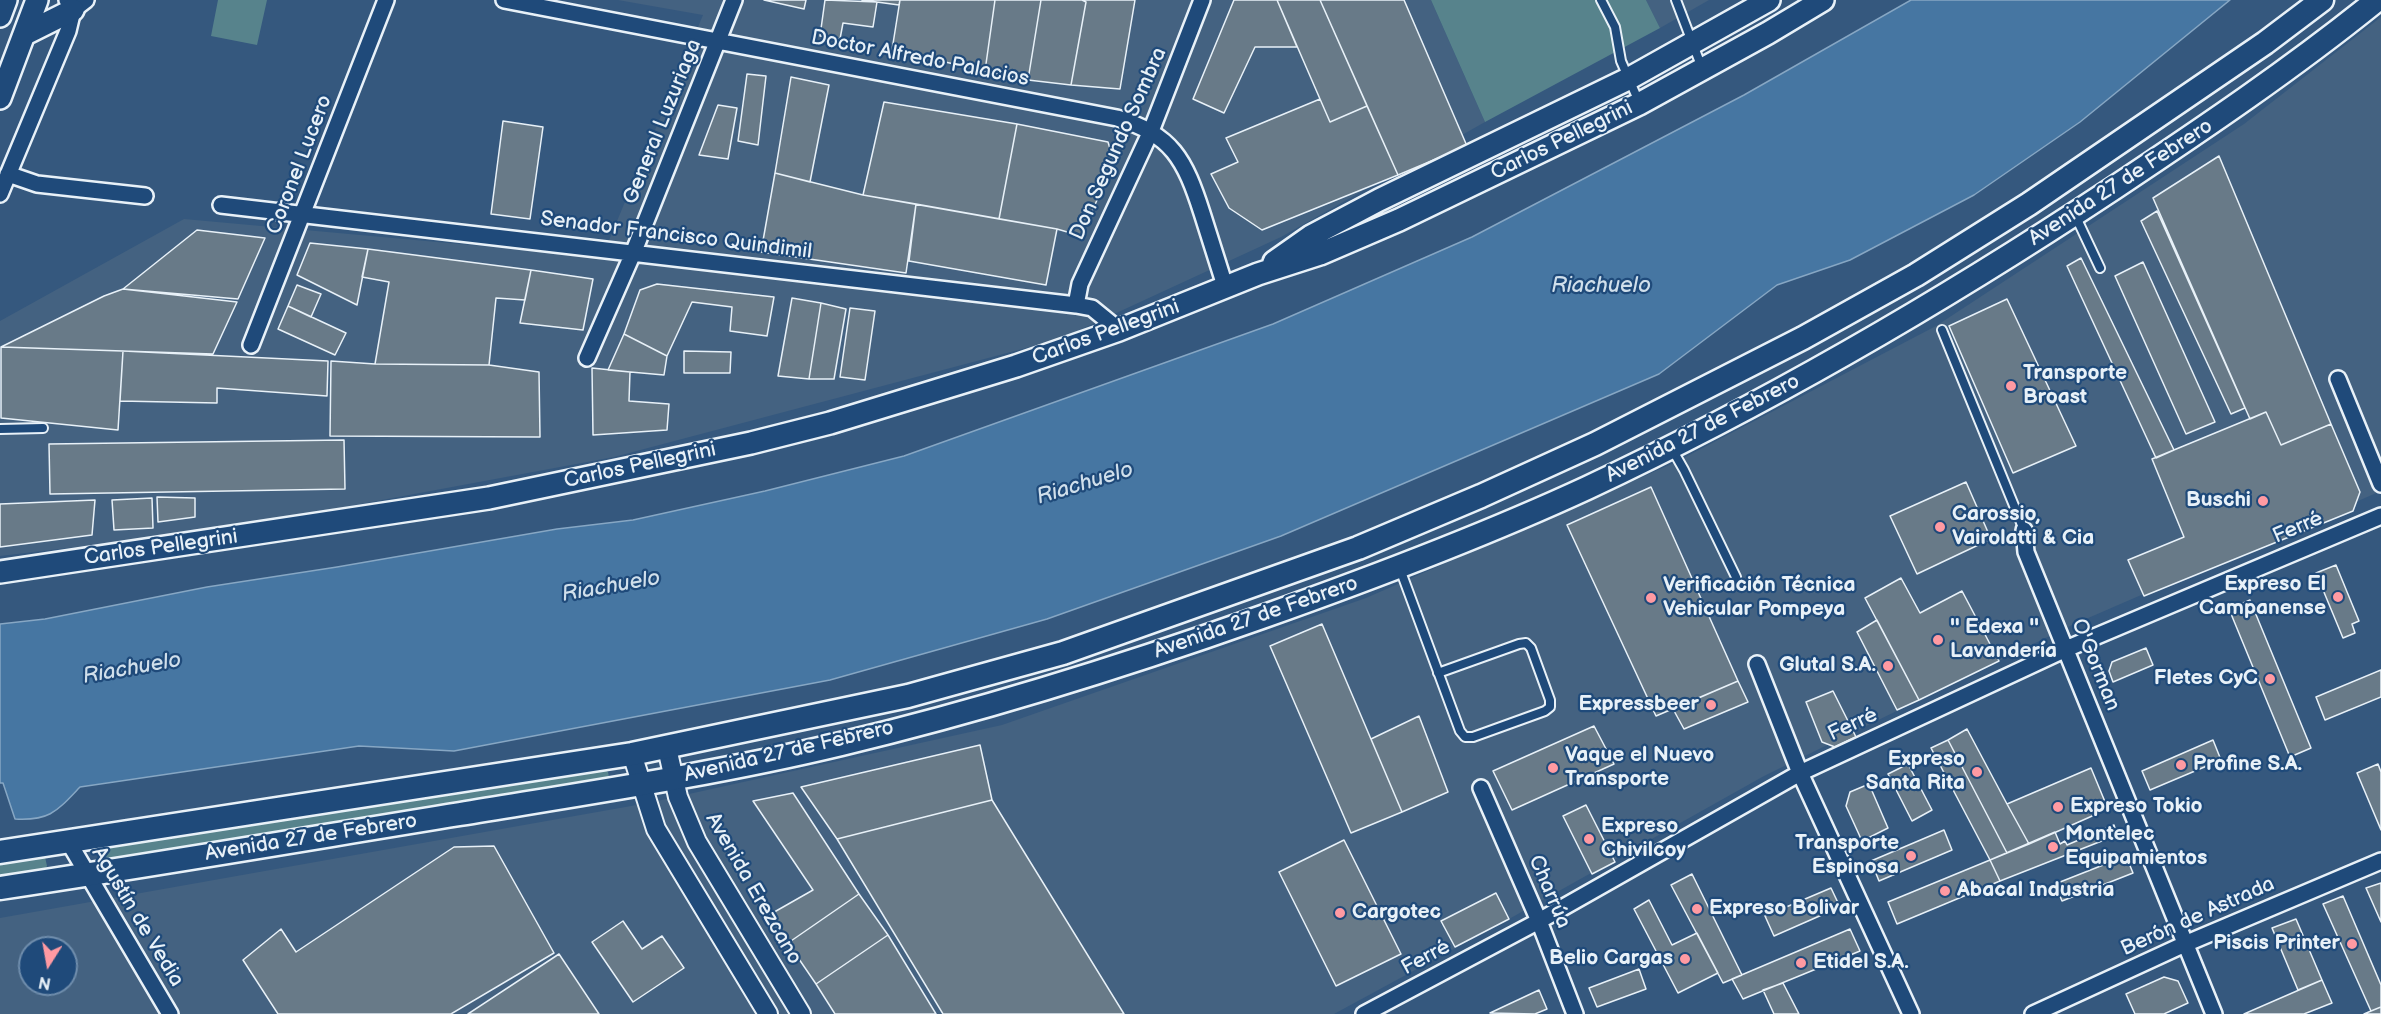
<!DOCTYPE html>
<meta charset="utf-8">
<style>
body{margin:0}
#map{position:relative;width:2381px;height:1014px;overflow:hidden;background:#35587e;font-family:"Balsamiq Sans",sans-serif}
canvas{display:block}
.north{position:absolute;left:18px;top:936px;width:60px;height:60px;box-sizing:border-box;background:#1f4a7a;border:2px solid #6f8dac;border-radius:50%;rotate:191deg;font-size:16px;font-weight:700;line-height:24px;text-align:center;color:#e8f1f8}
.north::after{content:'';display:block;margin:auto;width:21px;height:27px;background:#ff9aa2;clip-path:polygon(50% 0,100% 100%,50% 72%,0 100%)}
</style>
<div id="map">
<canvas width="2381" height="1014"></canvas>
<div class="north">N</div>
</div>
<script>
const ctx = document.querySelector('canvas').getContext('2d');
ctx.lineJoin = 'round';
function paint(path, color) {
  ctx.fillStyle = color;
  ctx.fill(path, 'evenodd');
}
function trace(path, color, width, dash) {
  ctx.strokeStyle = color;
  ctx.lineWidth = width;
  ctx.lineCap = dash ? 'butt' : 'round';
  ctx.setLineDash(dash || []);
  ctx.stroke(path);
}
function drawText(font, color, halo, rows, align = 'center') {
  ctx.font = font + ' "Balsamiq Sans",sans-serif';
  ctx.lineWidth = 4.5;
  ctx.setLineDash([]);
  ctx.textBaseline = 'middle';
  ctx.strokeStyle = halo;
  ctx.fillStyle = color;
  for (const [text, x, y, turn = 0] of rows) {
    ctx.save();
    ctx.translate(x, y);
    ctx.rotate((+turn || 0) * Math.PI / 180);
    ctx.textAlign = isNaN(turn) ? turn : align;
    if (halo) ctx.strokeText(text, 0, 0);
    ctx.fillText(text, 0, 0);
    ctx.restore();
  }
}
paint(new Path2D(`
 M618,0H1431L1485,122L1281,237L1060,339L614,457L220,530L0,556V321L184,219L602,257L703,15Z
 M1646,0H1709L1660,28Z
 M2381,17V491L2072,625L1764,776L1509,919L1334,1014H0V918L648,803L1002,725L1366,598L1674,463L1936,326L2244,124ZM30,948H66V984H30Z`), '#446281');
paint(new Path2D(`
 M218,0H267L257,45L211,36Z
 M1431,0H1646L1660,28L1485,122Z
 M602,768L608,772L609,777L605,782L105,862L99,859L98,850L102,844Z
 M37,855L45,857L47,866L44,871L0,878V861Z`), '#57838c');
const water = new Path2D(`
 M1911,0H2230L2080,122L1974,195L1850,260L1777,285L1659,374L1281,536L1047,619L830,680L454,751L359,746L80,787C57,811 50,821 15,819L3,783H0V624L45,619L207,587L337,567L557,529L633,520L765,491L904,456L1273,324L1472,237L1744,95Z`);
paint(water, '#4676a2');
trace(water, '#87a7c4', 1.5);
const building = new Path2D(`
 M764,0H806L804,9Z
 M825,0L877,2L873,27L843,23L840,39L820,36Z
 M862,0H900L899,5Z
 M900,0H995L985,71L892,50Z
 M995,0H1041L1028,80L985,71Z
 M1041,0H1082L1086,2L1071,85L1028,80Z
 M1082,0H1135L1120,89L1071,85L1086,2Z
 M1234,0H1277L1297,47H1255L1224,113L1193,99Z
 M1277,0H1320L1367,106L1330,122Z
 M1320,0H1404L1467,146L1398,175Z
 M747,74L766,76L758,145L738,141Z
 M791,77L829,85L810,182L775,173Z
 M1320,99L1330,122L1367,106L1398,175L1262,230L1229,208L1211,174L1238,162L1226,138Z
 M884,102L1017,124L999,219L863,195Z
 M718,105L737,108L728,159L699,155Z
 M503,121L543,127L530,219L491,214Z
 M1017,124L1108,142L1114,162L1081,236L1057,229L999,219Z
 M2219,156L2331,424L2281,445L2266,412L2250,419L2153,198Z
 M775,173L863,195L916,204L906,273L761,252Z
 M916,204L1057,229L1046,285L909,261Z
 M2157,211L2245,408L2231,414L2141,221Z
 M197,230L265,238L238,299L123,289Z
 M310,243L368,249L357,305L297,275Z
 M368,249L531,270L525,300L496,298L489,365L375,364L389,282L362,277Z
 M2081,258L2174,450L2156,458L2067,266Z
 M2143,262L2215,422L2186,434L2115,276Z
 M531,270L593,279L583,330L520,323Z
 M657,284L774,297L767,336L730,331L732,307L692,302L667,356L624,334L640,290Z
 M297,285L321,294L311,317L288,306Z
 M123,289L237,302L213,354L1,347L104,296Z
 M792,298L821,303L809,379L778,376Z
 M2007,299L2076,446L2013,473L1949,326Z
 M821,303L846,309L834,379H809Z
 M288,306L346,333L335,355L278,329Z
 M850,308L875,311L865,380L840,377Z
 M624,334L667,356L664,375L608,370Z
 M1,347L123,351L118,430L1,418Z
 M123,351L328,361L327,396L217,388V403L120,401Z
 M684,351L731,352L730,373H684Z
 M331,361L375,364L489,365L539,372L540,437L330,436Z
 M592,368L630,372L629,401L669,404L667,430L593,435Z
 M2266,412L2281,445L2331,424L2360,492L2353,511L2144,596L2128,560L2184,537L2152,459Z
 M344,440L345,489L50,494L49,444Z
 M1966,482L1991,539L1917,574L1890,516Z
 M1651,487L1738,681L1656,716L1567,525Z
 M157,497L195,498V517L158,522Z
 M152,498L153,528L114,530L112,500Z
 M95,500L92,535L0,547V504Z
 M2336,565L2359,621L2352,624L2355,633L2343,638L2316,573Z
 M1901,578L1920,613L1962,591L1999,661L1919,700L1865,598Z
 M2250,600L2311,748L2290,757L2229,609Z
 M1877,620L1919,700L1897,710L1857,632Z
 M1322,624L1402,812L1351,833L1270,646Z
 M2146,648L2153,665L2113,682L2109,671L2112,662Z
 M2381,670V697L2325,720L2316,697Z
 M1738,681L1748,702L1684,729L1673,709Z
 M1833,691L1856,737L1835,747L1822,742L1806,702Z
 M1419,716L1448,792L1402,812L1371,739Z
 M1594,726L1614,764L1512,810L1493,771Z
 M1967,729L2007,804L2029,844L2007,853L1948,740Z
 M1948,740L2007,853L1990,860L1931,748Z
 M2213,740L2221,760L2150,790L2142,771Z
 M980,745L992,800L837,839L801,787Z
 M1908,764L1932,810L1912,821L1888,774Z
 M2378,764L2381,772V830L2357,773Z
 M2091,768L2108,809L2029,844L2007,804Z
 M1869,784L1888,828L1862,841L1846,806L1850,792Z
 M793,793L859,894L788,943L769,915L813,890L753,801Z
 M992,800L1124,1014H943L837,839Z
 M1586,805L1615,862L1592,874L1563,816Z
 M2114,825L2117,835L2000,881L1990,860L2055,832L2060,844L2065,841L2067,845Z
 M1944,830L1952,850L1879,881L1871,861Z
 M1344,840L1401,954L1336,986L1279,872Z
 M494,846L554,953L451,1014H278L243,960L281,929L296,952L454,847Z
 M2126,856L2133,873L2062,901L2055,884Z
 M1990,860L2000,881L1897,924L1888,902Z
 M1692,874L1742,975L1723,983L1671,885Z
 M2381,883V922L2366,888Z
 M1831,888L1840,907L1774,936L1765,916Z
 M1496,893L1509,919L1455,947L1441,921Z
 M859,894L888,935L816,984L788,943Z
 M2343,896L2381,985V1007L2371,1011L2323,904Z
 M1649,900L1672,945L1697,933L1718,973L1678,993L1634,909Z
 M2296,919L2322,980L2298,990L2272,928Z
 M623,921L642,949L662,936L684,968L633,1002L592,942Z
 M1850,929L1860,951L1743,999L1732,979Z
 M888,935L936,1014H835L816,984Z
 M559,954L599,1014H468Z
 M1639,969L1646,989L1597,1007L1589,988Z
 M2164,977L2178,981L2188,1003L2164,1014H2135L2126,994Z
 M2322,980L2332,1003L2304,1014H2244Z
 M1783,983L1799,1014H1774L1763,990Z
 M1539,990L1547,1009L1535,1014L1490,1013Z
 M2381,1007V1014H2364L2371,1011Z`);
paint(building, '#687a88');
trace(building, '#e8f1f8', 1.5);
const service = new Path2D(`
 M1601,0L1615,27L1621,61L1639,102
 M1676,0L1702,68
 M2075,215L2100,268
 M1942,330L2024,530
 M0,429L43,428
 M1672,449L1684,470L1736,577
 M1400,569L1460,731L1465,737H1473L1545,711L1550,707V700L1531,648L1526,643L1519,644L1438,673`);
const minor = new Path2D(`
 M504,0L1117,118C1172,134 1185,160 1202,213C1210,238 1218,263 1226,289
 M73,10L86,0
 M8,174L37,184L145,196
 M0,194L68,31L73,10L67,0
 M221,205L1076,305L1092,308L1119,330
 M1076,305L1080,284L1151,131L1202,0
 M251,345L386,0
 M587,358L634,251L734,0
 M2338,379L2381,484
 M2024,530L2026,552L2214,1014
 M1757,664L1800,773L1911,1014
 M1481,788L1539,921L1575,1014
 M68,841L170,1014
 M1364,1014L1539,921L1800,773L2066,649L2381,516
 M2033,1014L2185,944L2381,861`);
const tertiary = new Path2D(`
 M667,748L678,797L697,842L801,1014
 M632,754L656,829L768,1014`);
const secondary = new Path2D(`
 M0,16L6,0
 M25,34L73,10
 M0,98L37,0
 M1274,262L1311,236L1379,200L1628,79L1769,0
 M0,572L489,498L751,443L830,423L1016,366L1119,330L1258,274L1320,254L1399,220L1639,104L1768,33L1823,0`);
const primary = new Path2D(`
 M0,852L632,754L908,696L1063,653L1358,548L1481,496L1595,444L1803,338L1916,275L2029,204L2265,43L2322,0
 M0,888C153,865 306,839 460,814C587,793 716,774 841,744C984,710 1124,666 1262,617C1372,578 1481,537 1587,488C1770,402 1945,300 2114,188C2204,128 2293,68 2377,0`);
trace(service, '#e8f1f8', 12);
trace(minor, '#e8f1f8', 20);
trace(tertiary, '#e8f1f8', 22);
trace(secondary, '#e8f1f8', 26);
trace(primary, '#e8f1f8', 27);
trace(service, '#1f4a7a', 8);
trace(minor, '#1f4a7a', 15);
trace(tertiary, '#1f4a7a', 18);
trace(secondary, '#1f4a7a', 21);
trace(primary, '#1f4a7a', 22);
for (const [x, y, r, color] of [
 [2011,386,6,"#ff9aa2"],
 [2263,501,6,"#ff9aa2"],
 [1940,527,6,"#ff9aa2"],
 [2338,597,6,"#ff9aa2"],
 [1651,598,6,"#ff9aa2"],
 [1938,640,6,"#ff9aa2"],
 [1888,666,6,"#ff9aa2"],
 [2270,679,6,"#ff9aa2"],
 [1711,705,6,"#ff9aa2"],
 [2181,765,6,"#ff9aa2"],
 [1553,768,6,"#ff9aa2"],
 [1977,772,6,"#ff9aa2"],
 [2058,807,6,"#ff9aa2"],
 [1589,839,6,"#ff9aa2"],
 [2053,847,6,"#ff9aa2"],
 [1911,856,6,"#ff9aa2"],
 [1945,891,6,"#ff9aa2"],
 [1697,909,6,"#ff9aa2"],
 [1340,913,6,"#ff9aa2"],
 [2352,944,6,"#ff9aa2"],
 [1685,959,6,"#ff9aa2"],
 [1801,963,6,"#ff9aa2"]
]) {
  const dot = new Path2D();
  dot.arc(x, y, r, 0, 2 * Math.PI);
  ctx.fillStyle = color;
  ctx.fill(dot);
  trace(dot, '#1f4a7a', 2);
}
drawText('21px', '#e8f1f8', '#1f4a7a', [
 ["Doctor Alfredo Palacios",920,59,11],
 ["General Luzuriaga",663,122,-68],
 ["Carlos Pellegrini",1562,141,-26],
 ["Don Segundo Sombra",1119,144,-66],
 ["Coronel Lucero",300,165,-69],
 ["Avenida 27 de Febrero",2121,183,-33],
 ["Senador Francisco Quindimil",676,236,7],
 ["Carlos Pellegrini",1106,333,-20],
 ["Avenida 27 de Febrero",1703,429,-27],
 ["Carlos Pellegrini",640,466,-12],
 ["Ferré",2298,528,-23],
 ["Carlos Pellegrini",161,548,-8],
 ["Avenida 27 de Febrero",1256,618,-19],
 ["O'Gorman",2095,665,68],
 ["Ferré",1853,725,-25],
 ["Avenida 27 de Febrero",789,752,-13],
 ["Avenida 27 de Febrero",311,838,-9],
 ["Avenida Erezcano",753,889,60],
 ["Charrúa",1549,892,67],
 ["Agustín de Vedia",137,917,59],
 ["Berón de Astrada",2198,917,-24],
 ["Ferré",1426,958,-28]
]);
drawText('bold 21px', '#e8f1f8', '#1f4a7a', [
 ["Transporte",2023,374],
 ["Broast",2023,398],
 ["Buschi",2251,501,"right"],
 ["Carossio,",1952,515],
 ["Vairolatti & Cia",1952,539],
 ["Expreso El",2326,585,"right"],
 ["Campanense",2326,609,"right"],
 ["Verificación Técnica",1663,586],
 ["Vehicular Pompeya",1663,610],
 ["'' Edexa ''",1950,628],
 ["Lavandería",1950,652],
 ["Glutal S.A.",1876,666,"right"],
 ["Fletes CyC",2258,679,"right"],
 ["Expressbeer",1699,705,"right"],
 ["Vaque el Nuevo",1565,756],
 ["Transporte",1565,780],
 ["Expreso",1965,760,"right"],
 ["Santa Rita",1965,784,"right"],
 ["Profine S.A.",2193,765],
 ["Expreso Tokio",2070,807],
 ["Expreso",1601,827],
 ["Chivilcoy",1601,851],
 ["Montelec",2065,835],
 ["Equipamientos",2065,859],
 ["Transporte",1899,844,"right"],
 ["Espinosa",1899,868,"right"],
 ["Abacal Industria",1957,891],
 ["Expreso Bolivar",1709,909],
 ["Cargotec",1352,913],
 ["Piscis Printer",2340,944,"right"],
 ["Belio Cargas",1673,959,"right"],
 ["Etidel S.A.",1813,963]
], 'left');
drawText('italic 22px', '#d0dfeb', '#1f4a7a', [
 ["Riachuelo",1601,286],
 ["Riachuelo",1085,484,-17],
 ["Riachuelo",611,587,-10],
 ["Riachuelo",132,669,-10]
]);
</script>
